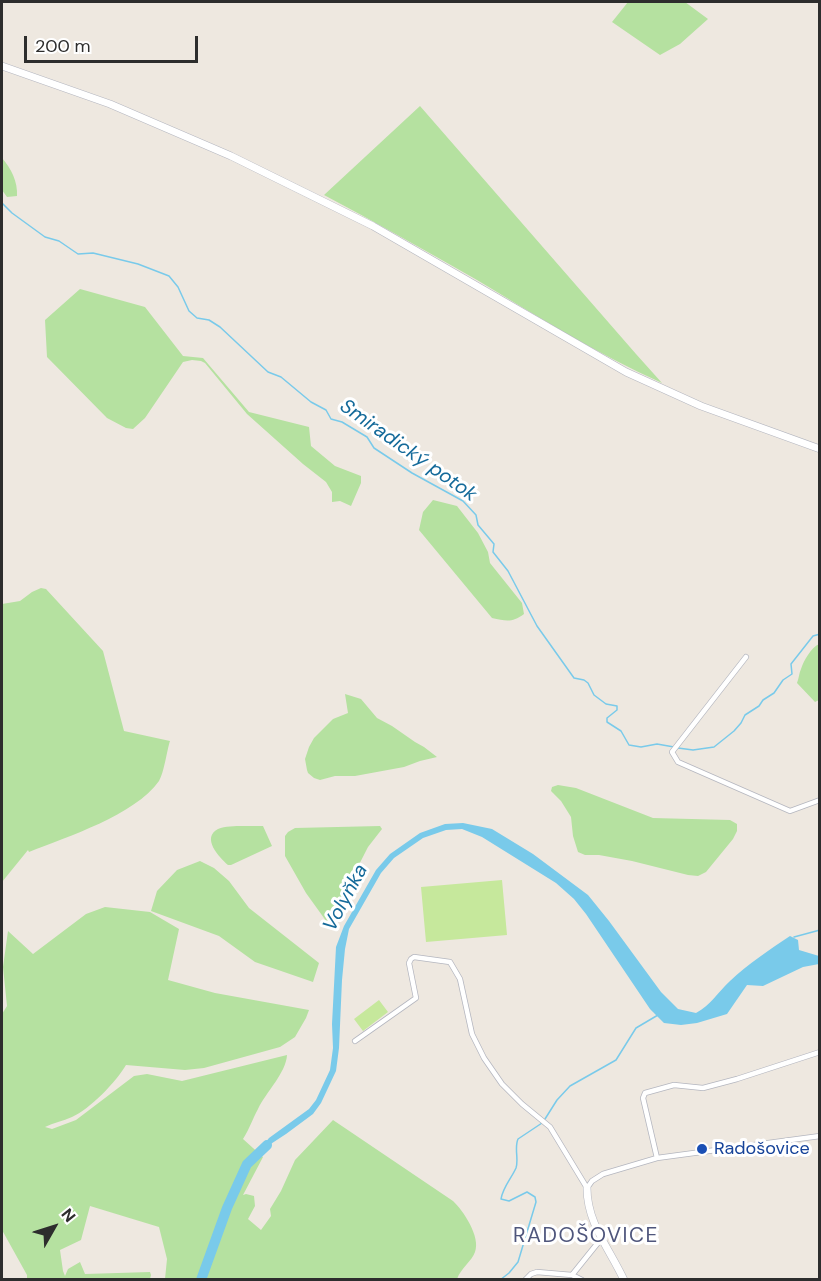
<!DOCTYPE html>
<meta charset="utf-8">
<style>
body{margin:0}
#map{position:relative;width:821px;height:1281px;overflow:hidden;background:#eee8e0;font-family:"DM Sans",sans-serif}
canvas{display:block}
.frame{position:absolute;inset:0;border:3px solid #2d2d2d;pointer-events:none}
.north{position:absolute;left:24px;top:1197px;width:60px;height:60px;-webkit-text-stroke:4px #fff;paint-order:stroke;rotate:51deg;font-size:16px;font-weight:700;line-height:24px;text-align:center;color:#2d2d2d}
.north::after{content:'';display:block;margin:auto;width:21px;height:27px;background:#2d2d2d;clip-path:polygon(50% 0,100% 100%,50% 72%,0 100%)}
.scale{position:absolute;left:24px;top:36px;width:174px;height:27px;box-sizing:border-box;border:3px solid #2d2d2d;border-top:0;padding-left:8px;font-size:18px;line-height:21px;white-space:nowrap;color:#2d2d2d;-webkit-text-stroke:4px #fff;paint-order:stroke}
</style>
<div id="map">
<canvas width="821" height="1281"></canvas>
<div class="frame"></div>
<div class="north">N</div>
<div class="scale">200 m</div>
</div>
<script>
const ctx = document.querySelector('canvas').getContext('2d');
ctx.lineJoin = 'round';
function paint(path, color) {
  ctx.fillStyle = color;
  ctx.fill(path, 'evenodd');
}
function trace(path, color, width, dash) {
  ctx.strokeStyle = color;
  ctx.lineWidth = width;
  ctx.lineCap = dash ? 'butt' : 'round';
  ctx.setLineDash(dash || []);
  ctx.stroke(path);
}
function drawText(font, color, halo, rows, align = 'center') {
  ctx.font = font + ' "DM Sans",sans-serif';
  ctx.lineWidth = 6;
  ctx.setLineDash([]);
  ctx.textBaseline = 'middle';
  ctx.strokeStyle = halo;
  ctx.fillStyle = color;
  for (const [text, x, y, turn = 0] of rows) {
    ctx.save();
    ctx.translate(x, y);
    ctx.rotate((+turn || 0) * Math.PI / 180);
    ctx.textAlign = isNaN(turn) ? turn : align;
    if (halo) ctx.strokeText(text, 0, 0);
    ctx.fillText(text, 0, 0);
    ctx.restore();
  }
}
paint(new Path2D(`
 M628,2H685L708,19L680,44L660,55L612,22Z
 M420,106L636,354L662,383C597,354 537,316 477,280C426,251 375,222 324,195Z
 M2,158C11,168 18,182 17,196L7,197L2,190Z
 M80,289L145,307L183,356L203,358L249,412L309,427L311,446L335,466L361,476V483L351,506L340,501L332,502V492L326,482L303,464L247,414L205,363L201,361L192,360L183,362L145,418L133,429L126,428L107,418L47,357L45,320Z
 M433,500L457,506L478,533L488,552L490,563L522,603L524,614C512,623 506,621 492,618L419,530L423,512Z
 M41,588L46,589L103,651L124,731L170,741C167,750 164,773 159,781C135,815 67,837 29,852L28,850L2,882V604L20,601L32,592Z
 M819,644V700L815,702L797,683C799,678 799,673 801,669C804,660 811,648 819,644Z
 M345,694L361,699L377,718L392,726L415,742L424,747L437,757L420,761L404,767L355,776H335L320,780L314,778L308,773L307,770L305,759L309,747L314,738L333,719L348,713Z
 M558,785L576,788L653,818L730,820L737,824V831L733,839L706,872L698,876L688,875L632,861L599,855H585L578,852L573,836L571,817L561,801L551,791L552,787Z
 M243,826H263L272,846L231,865H228C219,857 201,838 218,829C225,826 235,826 243,826Z
 M380,826L382,829L368,847L342,898L343,901L329,925L306,893L285,856V836L288,832L295,828Z
 M200,861L214,868L229,881L249,908L319,963L313,982L255,962L219,936L151,911L157,891L177,870Z
 M105,907L150,912L179,929L168,980L215,993L309,1010L306,1018L295,1037L280,1047L204,1068L185,1070L126,1065C116,1082 90,1109 72,1117C63,1121 53,1123 45,1127L52,1129L76,1120L134,1076L147,1074L182,1081L287,1055C286,1073 266,1092 258,1109C252,1120 250,1128 243,1139L263,1157L243,1195L246,1194L254,1196L255,1206L248,1219L261,1230L271,1216L270,1209L281,1191L295,1160L333,1120L453,1201C463,1210 481,1237 475,1252C472,1261 461,1268 457,1279H165L167,1259L159,1227L90,1206L81,1240L60,1250L63,1271L65,1276L68,1269L80,1262L85,1274L150,1272L151,1275L150,1279L27,1280V1275L2,1230V1014L7,1006L3,967L8,931L33,954L86,914Z`), '#b5e1a0');
paint(new Path2D(`
 M502,880L507,935L426,942L421,887Z
 M379,1000L388,1012L363,1031L354,1019Z`), '#c6e89c');
paint(new Path2D(`
 M463,823L492,829L533,854L588,895L609,921L661,992L678,1009L696,1013C711,1005 717,993 730,981C748,964 769,950 790,936L798,940L799,950L819,956V964L803,967L763,986L747,985L727,1014L697,1023L681,1025L664,1023L650,1009L586,914L574,899L556,883L482,837L462,829L446,830L423,838L394,858L381,873L349,929L345,949L342,980L339,1048L336,1071L321,1103L313,1114L286,1134L257,1153L269,1138L309,1109L316,1100L330,1070L333,1048L332,1024L336,947L344,926L376,870L390,854L420,833L445,824Z`), '#79caea');
trace(new Path2D(`
 M2,203L12,213L45,237L59,241L78,254L93,253L138,264L169,276L178,287L189,311L197,318L209,320L220,327L268,372L281,377L311,402L326,410L331,419L342,422L367,437L374,448L412,473L463,501L476,515L478,525L494,544L493,552L508,571L537,626L574,678L584,680L588,683L594,695L606,704L617,706V710L607,718V722L621,731L629,745L641,747L657,744L674,747
 M678,748L693,750L714,747L734,731L741,723L745,715L759,706L763,700L774,693L783,680L792,674L791,664L813,636L820,634
 M794,937L820,930
 M545,1119L557,1100L570,1086L616,1060L636,1028L658,1015
 M500,1280L509,1273L518,1262L536,1202L535,1197L527,1192L509,1201L501,1199C503,1187 511,1179 516,1168C519,1159 514,1148 518,1139L542,1123`), '#79caea', 1.5);
trace(new Path2D(`
 M201,1280L227,1208L247,1164L267,1145`), '#79caea', 10);
const street = new Path2D(`
 M746,657L672,752L678,762L790,811L820,800
 M355,1041L416,998L409,963L411,959L414,957L450,962L460,979L472,1034L484,1058L502,1084L522,1104L550,1127L587,1188L592,1181L603,1174L657,1158L820,1136
 M657,1158L643,1098L645,1093L674,1085L703,1088L737,1079L820,1052
 M572,1275L582,1280
 M525,1280L531,1274L537,1272L572,1275L601,1239`);
const secondary = new Path2D(`
 M2,66L110,104L231,156L373,226L626,372L701,406L820,449
 M587,1188C587,1223 609,1248 624,1280`);
trace(street, '#b4b6bf', 6);
trace(secondary, '#b4b6bf', 8);
trace(street, '#fff', 4.5);
trace(secondary, '#fff', 7);
for (const [x, y, r, color] of [
 [702,1149,6,"#1a4fb4"]
]) {
  const dot = new Path2D();
  dot.arc(x, y, r, 0, 2 * Math.PI);
  ctx.fillStyle = color;
  ctx.fill(dot);
  trace(dot, '#fff', 2);
}
drawText('18px', '#164399', '#fff', [
 ["Radošovice",714,1149]
], 'left');
drawText('italic 20px', '#146a9a', '#fff', [
 ["Smiradický potok",408,451,35],
 ["Volyňka",346,898,-62]
]);
ctx.letterSpacing = '1.5px';
drawText('21px', '#4f567c', '#fff', [
 ["RADOŠOVICE",586,1236]
]);
ctx.letterSpacing = '0px';
</script>
